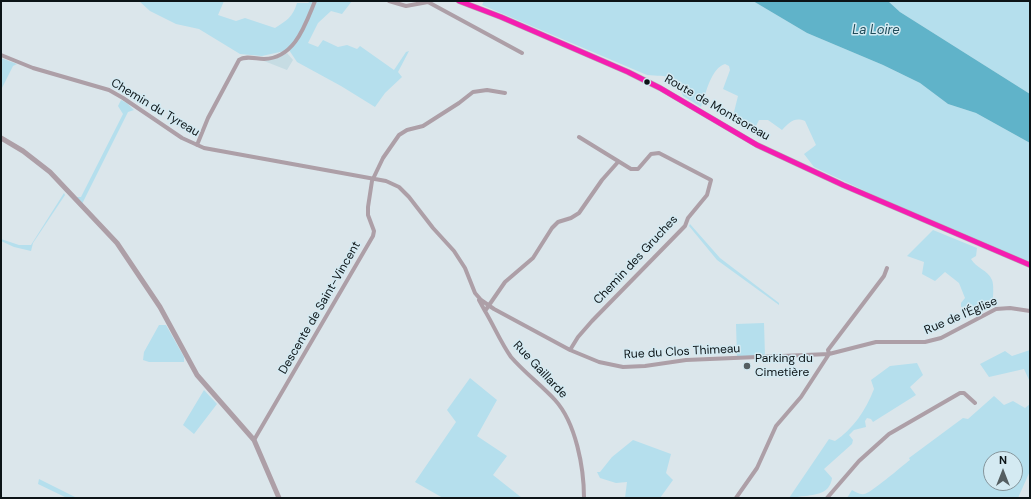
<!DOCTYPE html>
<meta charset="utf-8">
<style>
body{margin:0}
#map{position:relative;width:1031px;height:499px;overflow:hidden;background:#dbe6eb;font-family:"DM Sans",sans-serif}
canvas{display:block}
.frame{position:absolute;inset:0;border:2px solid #0c1417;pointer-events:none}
.north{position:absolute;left:983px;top:451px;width:40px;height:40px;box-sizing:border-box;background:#d4eaf2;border:1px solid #84949a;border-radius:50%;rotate:0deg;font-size:11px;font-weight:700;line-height:16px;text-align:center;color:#0c1417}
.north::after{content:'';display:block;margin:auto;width:14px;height:18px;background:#545e61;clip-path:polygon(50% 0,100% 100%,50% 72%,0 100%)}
</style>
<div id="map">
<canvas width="1031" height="499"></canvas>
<div class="frame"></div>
<div class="north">N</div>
</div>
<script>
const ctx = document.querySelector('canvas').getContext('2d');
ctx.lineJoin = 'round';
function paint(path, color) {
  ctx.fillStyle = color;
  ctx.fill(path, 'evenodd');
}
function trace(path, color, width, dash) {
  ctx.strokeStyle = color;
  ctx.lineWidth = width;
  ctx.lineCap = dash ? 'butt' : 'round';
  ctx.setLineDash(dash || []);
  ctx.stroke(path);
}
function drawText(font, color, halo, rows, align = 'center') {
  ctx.font = font + ' "DM Sans",sans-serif';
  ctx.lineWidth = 3;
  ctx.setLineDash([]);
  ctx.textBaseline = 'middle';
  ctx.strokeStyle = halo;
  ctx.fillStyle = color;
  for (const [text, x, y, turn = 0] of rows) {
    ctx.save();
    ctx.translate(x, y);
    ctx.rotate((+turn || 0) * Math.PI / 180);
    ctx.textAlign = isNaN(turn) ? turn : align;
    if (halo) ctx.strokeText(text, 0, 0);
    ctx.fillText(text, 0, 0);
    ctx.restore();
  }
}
paint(new Path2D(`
 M287,53L293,60L287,70L264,61L278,58Z`), '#c6dce3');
paint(new Path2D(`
 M139,1H224L218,15L236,21L245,18L275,28C286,21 293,17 297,3H308L311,1H352L342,14L331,11L318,23L308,43L318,47L323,40L338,47L347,45L357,49L360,46L394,70L406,52L409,51L398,72L402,77L385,93L375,107L341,86L297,62L289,50L262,56L240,54L199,29L176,24L150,11Z
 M484,1H753L807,33L883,65L920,83L948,104L976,113L1030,143V262L880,198L814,167L804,154L816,145L805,121C794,117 790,122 782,130L768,120H759L753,132L742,128L733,116L738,96L723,89L730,70L729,66L725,64C711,68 706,93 701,107L683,96C675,73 668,77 647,75L482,5Z
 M888,1H1030V94L900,12Z
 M1,58L17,64L13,66L1,90Z
 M121,100L127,103L134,110L128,112L82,204L76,197H81L123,114L118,106Z
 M64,193L65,195L33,243L31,251L14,247L1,241V239L19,245H31Z
 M690,224L720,258L779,303V305L717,260L689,226Z
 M933,230L977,248L976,256L971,259C976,268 988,270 992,280C994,285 993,294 993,300L977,306L961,307V303L965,298L959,283L945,272L935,281L922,274L924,262L907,256Z
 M764,323L765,356L737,357L736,324Z
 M159,325H166L184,357V362H149L143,360L144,352Z
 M1030,350V382L1024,369L989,377L980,364L1005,351L1012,356Z
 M917,363L923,375L910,387L916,395L873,422L871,419L867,418L865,421L866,427L854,430L849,435L853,440L852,444L824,469L832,478C830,493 818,494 806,496C800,496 795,498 789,498L829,439L835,441C853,429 866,410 874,389L871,380L890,366Z
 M470,378L497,400L477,436L507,456L493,475L522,498H443L415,482L456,422L447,410Z
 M204,390L217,404L194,434L183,425Z
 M994,396L1004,405L1013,401L1025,408L1030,404V471L1018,498H847L852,490C856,492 860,495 864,494C870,494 902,466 910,460L909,458L963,418L968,419ZM991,459H1015V483H991Z
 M633,440L671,454L666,473L673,480L660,498H625L627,482L616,483L600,478L597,472H600L612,457Z
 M39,479L77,498H67L38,484Z`), '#b5dfed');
paint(new Path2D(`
 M753,1H888L900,12L1030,94V143L976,113L948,104L920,83L883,65L807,33Z`), '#60b3c9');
trace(new Path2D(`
 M389,1L406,6L428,2L522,53
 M1,55L33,68L109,90L123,98L182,138L204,148L386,181L399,187L409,197L433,228L454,251L465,268L475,293L481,300L494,309L570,350L599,362L623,367L645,366L686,360L829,354
 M197,145L208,118L239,60C246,55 256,59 264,59C295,58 305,25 315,1
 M479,300L485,311
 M570,350L578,337L592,321L685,226L688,218L707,195L711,180L659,153L651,154L638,169H631L579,137
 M829,354L876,342H925L941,338L996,309L1010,308L1030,311
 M829,354L828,350L884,276L887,268
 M254,440L373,236L374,231L368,215V207L372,181L383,158L399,135L407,130L423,126L459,103L473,92L487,90L505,93
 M584,498C584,468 576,423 555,400C541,385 524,372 511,357C501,343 494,326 485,311L505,282L533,258L552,228L558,222L571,218L579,213L602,180L618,162
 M736,498L757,468L776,426L801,397L829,354
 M827,498L859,461L889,434L960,393H964L975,403`), '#ad9fa7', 4);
trace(new Path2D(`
 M1,138L23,151L50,172L117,243L160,307L197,375L254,440L279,498`), '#ad9fa7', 5);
trace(new Path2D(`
 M459,1L501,17L628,72L660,88L757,145L843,185L1030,265`), '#b2a8b0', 6);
trace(new Path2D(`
 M459,1L501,17L628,72L660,88L757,145L843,185L1030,265`), '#f51eb1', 5);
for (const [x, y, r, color] of [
 [647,82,3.5,"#0c1417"],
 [747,366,4,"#545e61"]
]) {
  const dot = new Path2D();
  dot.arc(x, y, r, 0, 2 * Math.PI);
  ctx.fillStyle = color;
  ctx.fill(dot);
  trace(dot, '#d4eaf2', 1.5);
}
drawText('12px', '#0c1417', '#d4eaf2', [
 ["Chemin du Tyreau",155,108,31],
 ["Route de Montsoreau",717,108,30],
 ["Chemin des Gruches",636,260,-47],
 ["Descente de Saint-Vincent",320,308,-60],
 ["Rue de l'Église",961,316,-23],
 ["Rue du Clos Thimeau",682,352,-3],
 ["Rue Gaillarde",540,370,47]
]);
drawText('12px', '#0c1417', '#d4eaf2', [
 ["Parking du",755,359],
 ["Cimetière",755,373]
], 'left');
drawText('italic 13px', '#1f4c5a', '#d4eaf2', [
 ["La Loire",876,31]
]);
</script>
